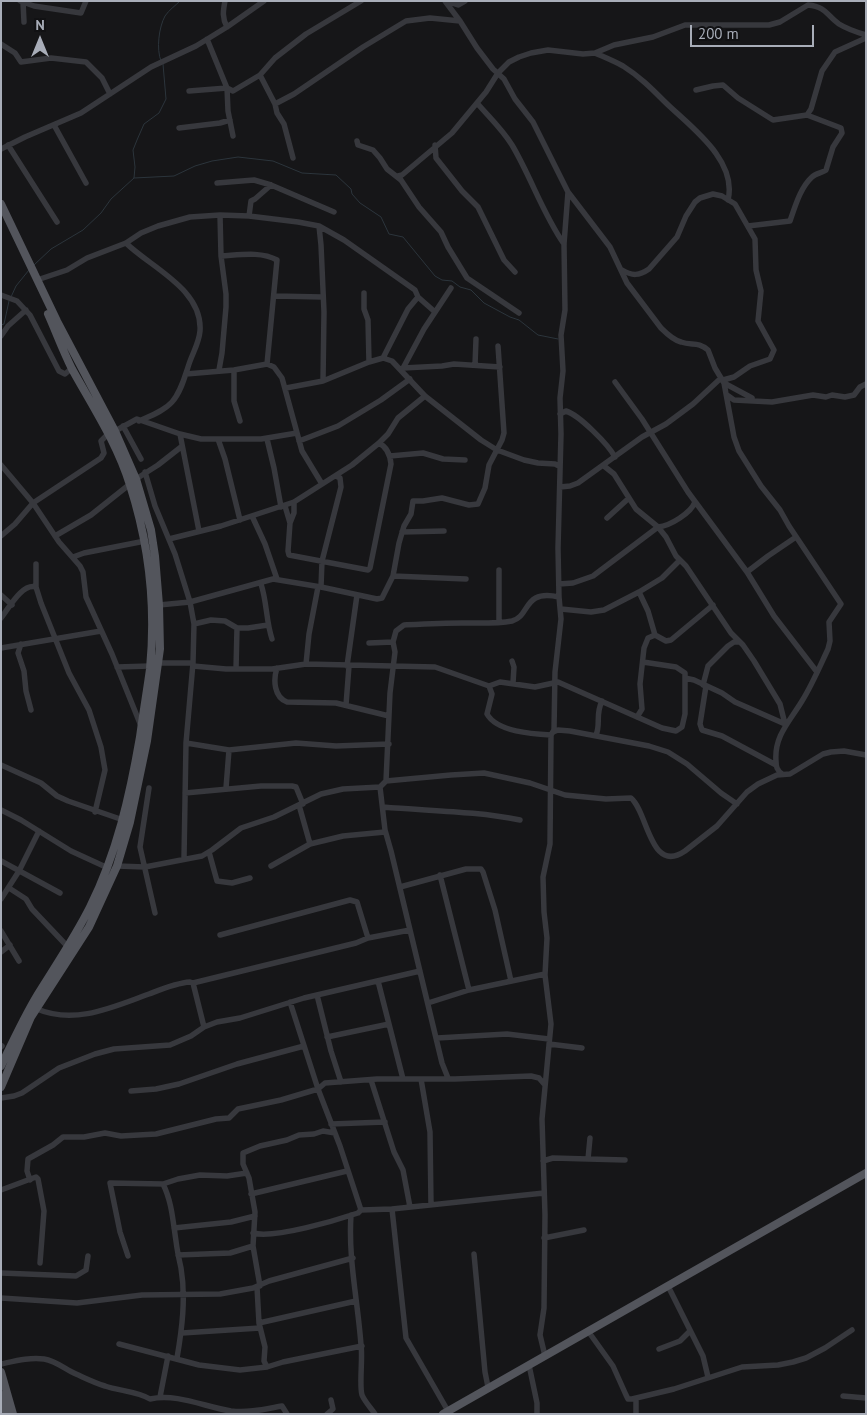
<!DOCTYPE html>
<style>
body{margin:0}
#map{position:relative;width:867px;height:1415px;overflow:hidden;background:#161618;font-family:"PT Sans",sans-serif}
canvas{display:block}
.frame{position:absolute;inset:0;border:2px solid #a8adb8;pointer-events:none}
.north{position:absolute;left:15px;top:15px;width:50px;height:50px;-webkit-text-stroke:4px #111113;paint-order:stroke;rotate:0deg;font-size:14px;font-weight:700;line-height:20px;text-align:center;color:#a8adb8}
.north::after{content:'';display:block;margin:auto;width:18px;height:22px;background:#a8adb8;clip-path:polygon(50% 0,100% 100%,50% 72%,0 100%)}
.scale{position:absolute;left:690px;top:25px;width:124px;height:22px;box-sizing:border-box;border:2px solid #a8adb8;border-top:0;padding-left:6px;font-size:15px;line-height:18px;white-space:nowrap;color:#a8adb8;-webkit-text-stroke:4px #111113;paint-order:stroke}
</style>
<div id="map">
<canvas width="867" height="1415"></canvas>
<div class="frame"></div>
<div class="north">N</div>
<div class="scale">200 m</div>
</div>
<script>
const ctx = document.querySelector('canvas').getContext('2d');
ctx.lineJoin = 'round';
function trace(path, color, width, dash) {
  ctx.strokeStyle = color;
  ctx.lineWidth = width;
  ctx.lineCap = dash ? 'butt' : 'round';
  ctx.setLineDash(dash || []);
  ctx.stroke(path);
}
trace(new Path2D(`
 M161,61C156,49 159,27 165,16C169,10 175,6 180,1
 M134,178L174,176L195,166L212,161L238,157L273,161L302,173L336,175L351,189L352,194L360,203L381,217L389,234L403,237L435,276L442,280L452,281L460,287L471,290L484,303L510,317L519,320L538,335L558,339
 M34,265L51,249L83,230L101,213L111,199L134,178L135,167L133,150L137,140L144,124L159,113L166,99L163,64
 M11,297L16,286L29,270
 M1,325L4,324L9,301`), '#2c353c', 1);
trace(new Path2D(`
 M20,1L34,6L81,13L86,1
 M225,1C223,11 222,18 227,27
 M445,1L460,21L477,48L493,69L504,79L515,99L533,122L568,192L610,247L627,283L661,328C666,333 673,340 681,342C692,346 698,341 708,350L715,368L724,383L734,437L739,451L761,486L780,510L789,526L841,604L829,622L830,641L828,649C820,666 812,685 802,701C790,721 774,736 776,761C776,767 777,770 782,774
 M446,1L458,5L465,1
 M23,2L24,22
 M207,39L227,88L228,111L233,136
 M1,44L15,53L21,62L51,58L86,62L102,78L110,94
 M595,53C604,57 614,61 623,66C639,76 651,88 664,101C688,125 738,159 728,200
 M260,75L275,104L277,113L284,124L293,158
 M696,90L713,86L723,85L738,98L773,120L807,115L841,128L842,133L833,147L826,170C822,173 816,173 812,177C800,188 795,207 790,221L748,226
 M189,91L227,88L233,91L260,75L275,58L306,34L361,1
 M477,103C489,117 502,129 512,145C531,177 543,214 564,244
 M275,104L294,94L363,47L406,21L430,18L460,21
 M807,115L811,109L822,71L835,52L866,38
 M54,125L86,183
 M179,128L220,123L230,120
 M357,141L358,145L373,150L380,158L387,169L401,180L419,207L441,232L448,247L467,278L519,313
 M8,145L57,222
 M435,145L436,158L462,191L478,207L504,260L515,272
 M1,149L25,137L81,113L151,67L196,46L227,27L264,1
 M398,176L402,175L452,133L486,92L498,73L509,62L519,57L531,53L548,50L583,54L595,53L614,45L653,37L685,25H769L780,22L808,5C827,7 826,15 839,24C847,29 856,32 866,35
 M217,183L254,180L271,185L334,212
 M249,216L251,201L255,199L271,185
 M319,226L321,245L324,312L323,381
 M126,243C150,267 203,289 200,331C199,343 193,352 189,364C185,376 181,392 172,402C164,411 150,416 139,421
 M221,256C239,255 261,251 277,260L267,364
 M622,270C632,276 639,276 649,269L677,237L686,216L695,202L700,198L713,194L722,196L735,204L755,239L756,270L761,291L758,321L774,350L770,359L750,366L734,377L723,380
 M37,280L67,270L87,258L126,243L141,233L158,226L190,217L220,215L249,216L298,222L319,226L344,240L415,290L418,297L435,312
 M364,293V309L368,320L369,362
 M1,295L17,301L30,315L59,371L65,374L72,368
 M275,296L322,297
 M1,336L8,326L26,310
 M383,358L408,309L418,297
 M475,365L476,339
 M403,368L442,366L454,364L500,367
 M219,370L222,353L226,307V294L221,256L220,215
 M234,370V401L240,421
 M402,370L424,329L451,288
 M186,374L234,370L267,364L274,367L282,378L302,451L322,484
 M615,382L642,419L688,492L747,572L774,616L817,672
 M724,383L752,398
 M286,388L323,381L369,362L383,358L392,361L425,396L481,440L497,450L524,460L538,463L555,464L559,466
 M727,395L734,400L772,402L813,395L826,397L832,395L845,397L854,395L860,387L866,384
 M560,414L566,411C579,415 608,444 615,457
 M123,426L141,459
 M115,431L137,419L180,434L201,439H261L297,433
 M180,434L199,531
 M218,439L225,459L240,520
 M267,439L274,468L281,507
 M299,441L338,426L381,400L410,379
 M390,456L423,453L443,459L465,460
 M1,465L33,503L59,542L80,566L83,572L86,597L112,654L141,726
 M604,466L614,474L636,509L658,527L666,537L676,556L686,566L731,633L743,645L754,661L780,704L785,724L735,702L722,693L694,680L685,678
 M145,472L155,506L175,554L190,602L194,624L193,663L186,743L184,858
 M136,479L158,465L181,447
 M560,487L570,486L578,483L642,437L666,424L693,404L721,378
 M294,502V513L290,523L288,551L289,555L368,570L370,568L391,464C390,454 387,447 379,443
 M285,506L290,523
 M252,516L265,544L277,579
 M607,518L629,498
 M402,532L444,531
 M1,536L15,524L33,503L101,458L104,453L101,441L109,433
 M55,536L91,515L130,484
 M169,539L221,526L294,502L352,465L379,443L388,434L398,418L425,396
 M73,557L84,553L145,541
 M36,564V587L41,603L69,673L89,710L101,747L105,770L95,812
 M747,572L768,556L796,537
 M393,576L466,579
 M261,584C267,602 266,621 272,639
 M559,584L573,583L593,576L658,527C670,526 691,513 695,502
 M321,587L322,561L341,487L340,478L336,476
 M639,592L648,611L655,635
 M1,595L12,605
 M159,605L190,602L273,579L321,587L377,599L382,598L393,576L399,543L404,526L411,514L413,501H423L442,498L469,505L478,504L485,488L489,465L502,440L504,433L498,346
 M561,609L591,612L604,610L639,592L662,578L680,560
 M1,618C9,608 22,583 36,587
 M499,622V570
 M194,624L211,620L225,621L237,628H248L268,625
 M369,643L393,642
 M21,644L18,653L24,671L26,691L31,710
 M1,648L101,631
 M512,661L514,667L513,683
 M158,663H193
 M306,664L309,634L318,587
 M193,666L226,669H272L306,664L435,667L489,686L500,682L535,687L558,682L662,728L676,731L682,727L685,714V673L676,667L643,662
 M347,666L357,595
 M117,667L150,666
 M277,668C273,680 274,697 287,702L336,703L389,716
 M236,669L237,628
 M703,685L708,666L728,646L734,642H740
 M489,686L492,694L487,714C497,732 533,734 551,735
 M706,686L700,724L702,730L722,736L776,765
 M346,705L349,666
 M637,717L642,709L640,684L644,648L648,638L655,635L666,641L671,640L713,605
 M553,732L558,730L570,731L649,746L668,752L687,764L721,793L737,804
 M596,735C601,724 595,715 602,701
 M186,743L229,750L296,743L336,746L389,744
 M1,765L41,783L57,796L68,801L126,821
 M386,781L451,775L484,773L530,783L565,795L606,799L631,798C648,812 650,875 685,851L717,826L747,792L758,784L777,775L790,774L823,754L831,752L844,751L866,755
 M380,787L385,830L391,851L442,1063L448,1078
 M149,788L140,847L155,913
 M226,788L229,750
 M185,793L261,786H292L296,787L303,804
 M299,805L310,844L343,836L385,832
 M383,807C429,811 475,811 520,820
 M1,810L21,820L71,851L108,868
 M209,852L217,881L232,883L250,878
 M1,861L60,893
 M117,866L145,867L202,856L212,850L241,828L274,817L321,794L343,789L380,787L386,781L390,693L395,652L393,642L396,631L404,625C424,624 443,623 462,623C478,623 496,624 512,621C531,616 522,589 559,597
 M271,866L310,844
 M440,875L469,990
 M400,887L466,869H481L483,872L495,910L511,981
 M9,888L26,899L32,909L68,947
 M1,899L19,871L39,831
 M1,931L19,961
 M220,935L350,900L357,902L368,938
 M1,952L10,945
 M378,981L403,1079
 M193,983L356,943L368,938L410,930
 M317,995L331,1051L341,1082
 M290,1002L318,1089L340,1146L361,1210
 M428,1003L469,990L545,974
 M37,1009C75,1025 113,1007 149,994C162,989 176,983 190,982L193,983L204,1027
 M327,1037L389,1024
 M437,1038L507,1034L549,1039
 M549,1044L582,1048
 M1,1047L2,1046
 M421,1079L430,1132L431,1205
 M371,1080L394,1152L403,1170L410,1207
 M131,1091L156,1089L179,1084L237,1064L304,1046
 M1,1098L14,1096L22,1093L59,1068L95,1054L114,1049L170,1045L191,1036L204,1027L217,1022L240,1018L304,998L420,971
 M331,1124L385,1122
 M588,1159L625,1160
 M543,1161L553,1158L588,1159L590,1138
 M30,1180L27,1171L28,1159L53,1145L63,1137H84L105,1133L121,1136L156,1134L216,1119L229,1118L238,1109L281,1100L318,1089L325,1083L377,1079H455L531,1076L539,1078L545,1085
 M163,1184C172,1202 173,1222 176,1241C177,1250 179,1259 181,1268C186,1298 182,1329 177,1358
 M1,1190L36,1177L38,1179L44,1211L40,1263
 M251,1194L347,1171
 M392,1209L406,1338L448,1411
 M351,1215C348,1259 358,1302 361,1345C363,1357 359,1386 362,1395C365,1402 371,1408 375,1414
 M174,1228L231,1222L255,1216
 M253,1233C274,1239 337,1220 358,1213L361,1210L392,1209L544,1193
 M544,1238L584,1230
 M474,1254L485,1372L488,1387
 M178,1255L230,1253L253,1246
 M128,1256L120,1232L110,1183L163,1184L178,1179L200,1175L227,1176L247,1173
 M1,1273L76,1276L86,1270L88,1256
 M260,1286L253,1246L255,1212L249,1178L243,1164V1153L260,1146L287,1140L299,1135L314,1134L323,1131L335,1133
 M668,1286L703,1356L708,1377
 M257,1287L259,1323L265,1347L264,1361L267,1367
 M1,1298L77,1303L142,1295L220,1294L253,1288L269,1281L353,1258
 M259,1323L356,1301
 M588,1331L613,1366L626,1395L628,1399H632L674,1389L742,1367L778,1365L793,1362L806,1358L825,1348L852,1330
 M182,1333L260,1328
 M119,1344L199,1365L240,1370L267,1367L283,1362L362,1346
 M659,1349L680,1341L690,1331
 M545,1356L540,1335L544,1308L545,1215L542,1119L551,1024L545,975L547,938L544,912L543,877L550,844L551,735L554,730L555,672L561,619L559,597L558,548L561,434L560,398L563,371L561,335L565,310L564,244L568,192
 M1,1364C15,1361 30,1357 44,1359C56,1361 65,1369 76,1374C85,1378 95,1383 105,1386C119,1391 137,1391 150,1399C177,1393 205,1407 231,1411C249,1413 265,1409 282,1406L287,1414
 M529,1365L537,1403V1414
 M843,1396L866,1398
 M160,1397L168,1356
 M327,1414L333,1409L331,1400
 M636,1414V1398`), '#37383d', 5.5);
trace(new Path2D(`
 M1,204L57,321L115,431L136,479L151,530L155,556L159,605L160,649L147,741L130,822L117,866L89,927L31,1017L1,1087
 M1,1066C13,1041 24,1017 38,994C56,965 75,937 90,907C117,853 130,795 140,737C143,714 147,691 150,669C156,607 149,544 130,485C117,443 93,407 72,369C63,351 56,332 48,314
 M1,1372L13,1414
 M1,1395L6,1414
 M443,1414L866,1173`), '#53555c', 8);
</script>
